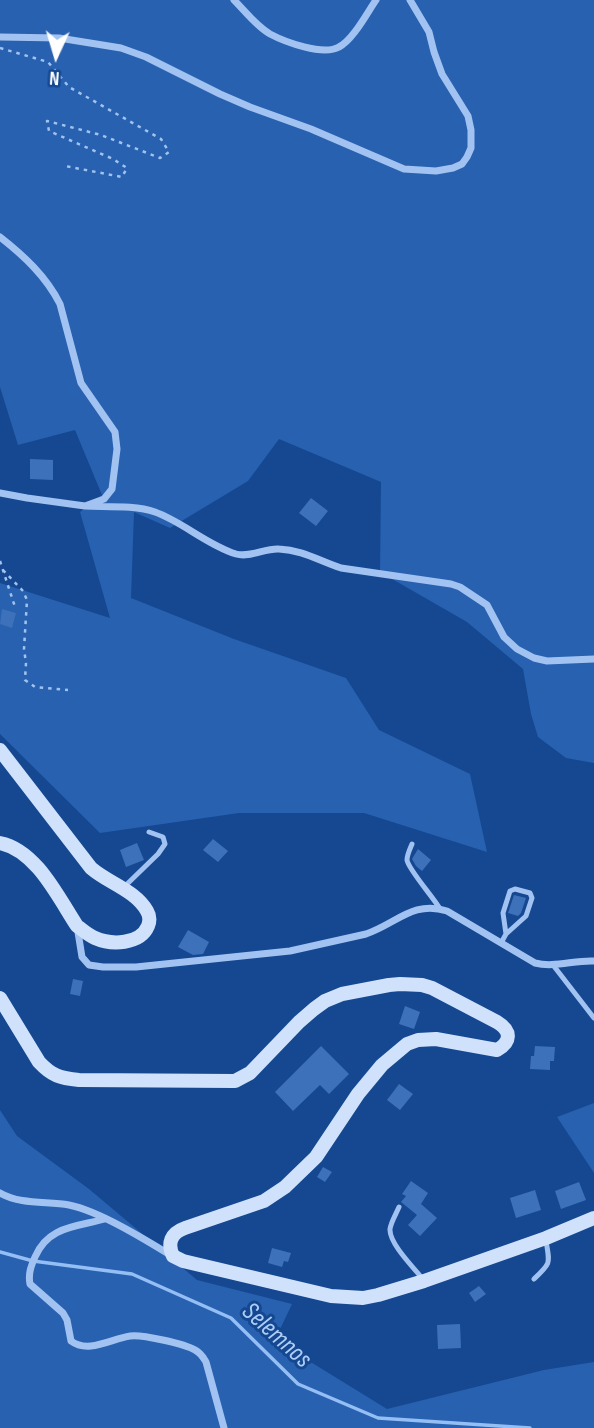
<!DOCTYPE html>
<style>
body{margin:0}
#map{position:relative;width:594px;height:1428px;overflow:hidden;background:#154891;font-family:"Sofia Sans Condensed",sans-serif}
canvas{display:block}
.north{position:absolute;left:21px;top:21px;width:70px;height:70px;-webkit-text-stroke:5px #154891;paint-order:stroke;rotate:184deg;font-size:19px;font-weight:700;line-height:28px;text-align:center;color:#fff}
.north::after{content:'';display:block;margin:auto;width:24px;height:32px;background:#fff;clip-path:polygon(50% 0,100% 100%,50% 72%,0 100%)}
</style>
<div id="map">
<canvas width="594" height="1428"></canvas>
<div class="north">N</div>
</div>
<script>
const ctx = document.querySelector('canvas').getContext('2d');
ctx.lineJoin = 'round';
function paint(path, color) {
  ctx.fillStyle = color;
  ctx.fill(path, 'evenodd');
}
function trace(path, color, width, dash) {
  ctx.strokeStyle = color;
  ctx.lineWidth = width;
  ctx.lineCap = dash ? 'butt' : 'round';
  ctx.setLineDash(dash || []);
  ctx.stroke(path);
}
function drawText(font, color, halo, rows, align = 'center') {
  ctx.font = font + ' "Sofia Sans Condensed",sans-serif';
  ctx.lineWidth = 6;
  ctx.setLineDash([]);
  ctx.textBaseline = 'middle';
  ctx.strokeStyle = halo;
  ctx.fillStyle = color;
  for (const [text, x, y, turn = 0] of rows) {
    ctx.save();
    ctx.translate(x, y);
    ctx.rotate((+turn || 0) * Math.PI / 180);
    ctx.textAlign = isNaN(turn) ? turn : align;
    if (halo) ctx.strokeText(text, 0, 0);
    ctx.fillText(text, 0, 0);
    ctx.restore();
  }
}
paint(new Path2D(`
 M0,0H594V763L566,758L538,737L531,714L523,669L467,622L380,572L381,482L279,439L248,481L170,528L134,512L131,598L234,639L346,678L379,730L470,774L487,852L364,813H239L100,833L0,734V583L110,618L80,512L102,495L75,430L18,445L0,387Z
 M594,1103V1173L557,1117Z
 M0,1110L17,1136L89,1189L197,1280L292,1304L275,1340L387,1409L544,1370L594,1362V1428H0Z`), '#2761b0');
trace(new Path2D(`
 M0,1252L33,1261L132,1274L231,1318L298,1384L378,1418L530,1428`), '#94bef4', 3.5);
paint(new Path2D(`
 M30,459L53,460V480L30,479Z
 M311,498L328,511L316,526L299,513Z
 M2,609L16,613L12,628L0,624Z
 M213,839L228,851L218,862L203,850Z
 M137,843L144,860L126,867L120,850Z
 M418,849L431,860L422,871L416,866L412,859Z
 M514,895L526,898L521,913L518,916L508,913Z
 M188,930L209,942L203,954L193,955L178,947Z
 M73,979L83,981L80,996L70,994Z
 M405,1006L420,1012L414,1029L399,1024Z
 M321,1046L349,1074L329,1094L320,1085L293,1111L275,1092Z
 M535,1046L555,1047L554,1061H550V1070L530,1069L531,1056H534Z
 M399,1084L413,1094L400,1110L387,1100Z
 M323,1167L332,1172L325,1182L317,1177Z
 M411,1181L428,1193L421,1204L437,1218L420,1236L408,1225L417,1215L401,1202L406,1196L402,1194Z
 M579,1182L586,1200L561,1209L555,1191Z
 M535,1190L541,1210L516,1218L510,1198Z
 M272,1248L291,1253L288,1262L284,1261L282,1267L268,1263Z
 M479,1286L486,1294L475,1302L469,1293Z
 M460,1324L461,1348L438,1349L437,1325Z`), '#3d71b9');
trace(new Path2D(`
 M0,48L48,62L69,87L161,139L169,152L160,158L101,135L47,121L49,131L113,159L127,168L122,177L65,166
 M0,561L15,607
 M3,570L23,591L27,600L24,649L26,663L25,680L35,687L68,690`), '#a2c3f1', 2.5, [3.5, 5]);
trace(new Path2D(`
 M412,844C410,849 407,855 407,860C408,869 434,898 440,909
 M123,888L158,854L165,844L163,837L149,832
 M501,943L506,934L526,916L532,898L530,893L515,889L510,891L503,913L506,934
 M553,965L594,1018
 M399,1207C396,1214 391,1222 390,1229C389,1243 413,1267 422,1278
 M534,1279C551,1263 550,1264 546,1241`), '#a2c3f1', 5);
trace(new Path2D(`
 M234,0C245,11 256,26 270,34C285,42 323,56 339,47C353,40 367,13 376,0
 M0,37L59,38L121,48L146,57L220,94L250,107L311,129L404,169L436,171L453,168L462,164L467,157L471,148V130L468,116L442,74L434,52L429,32L410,0
 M0,237C23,255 46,276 60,304L81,383L115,432L117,449L112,489L104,499L85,506L27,498L0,493
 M85,506C106,507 135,505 155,512C183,522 207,545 236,554C250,558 265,548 279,549C303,550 319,561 341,568L451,584L460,587L487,605L504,637L517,649L534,658L547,661L594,659
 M77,926L82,957L89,965L103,967H136L290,951L366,934C396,924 413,900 447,911L535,963C554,968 574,960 594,961
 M0,1193C21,1205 47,1201 69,1205C99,1211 146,1240 172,1256
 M105,1219C76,1227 48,1226 35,1257C31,1266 28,1274 30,1284L63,1313L67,1320L71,1341C88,1354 111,1339 130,1336C141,1334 185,1344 195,1350C201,1353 203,1357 206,1362L224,1428`), '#a2c3f1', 7);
trace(new Path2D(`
 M0,750L91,868C108,883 135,890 147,911C150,916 150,921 148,926C140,945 111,945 95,938C88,935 83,930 77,926C58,897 36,850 0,843
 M0,998L39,1062C52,1076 60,1078 79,1080L235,1081L250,1073L299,1022L314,1009L325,1001L342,994L389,985L400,984L422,985L432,988L497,1022C512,1031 511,1042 497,1050L436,1039L418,1040L407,1044L382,1065L358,1094L316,1157L285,1187L264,1201L185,1228C171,1233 167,1243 173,1256L183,1261L331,1296L363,1298L378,1295L424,1281L546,1238L594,1218`), '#d0e2fb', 14);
drawText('italic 26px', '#aecef8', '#154891', [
 ["Selemnos",276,1336,42]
]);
</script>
